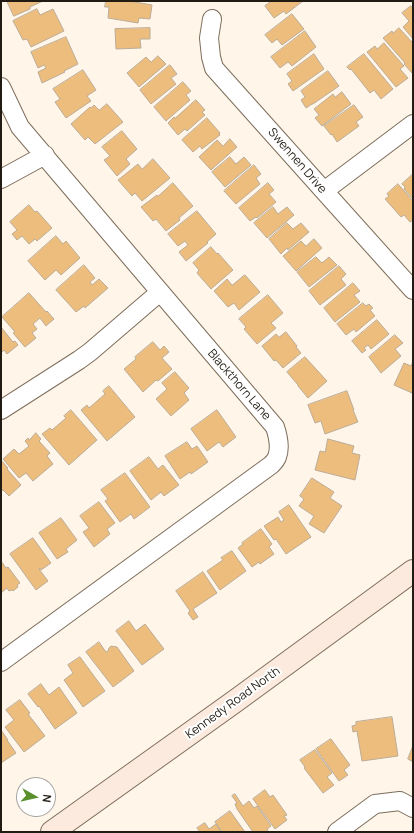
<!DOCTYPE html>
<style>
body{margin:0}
#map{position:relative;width:414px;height:833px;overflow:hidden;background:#fff5e8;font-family:Manrope,sans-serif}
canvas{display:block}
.frame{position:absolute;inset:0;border:2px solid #211b13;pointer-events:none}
.north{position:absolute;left:16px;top:777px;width:40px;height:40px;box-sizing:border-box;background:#fff;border:1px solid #a6a4a1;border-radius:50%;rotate:98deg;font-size:11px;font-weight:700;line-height:16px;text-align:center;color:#211b13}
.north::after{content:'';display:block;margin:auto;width:14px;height:18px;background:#59902c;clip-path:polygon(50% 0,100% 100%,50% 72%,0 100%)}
</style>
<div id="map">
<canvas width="414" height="833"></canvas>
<div class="frame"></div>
<div class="north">N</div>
</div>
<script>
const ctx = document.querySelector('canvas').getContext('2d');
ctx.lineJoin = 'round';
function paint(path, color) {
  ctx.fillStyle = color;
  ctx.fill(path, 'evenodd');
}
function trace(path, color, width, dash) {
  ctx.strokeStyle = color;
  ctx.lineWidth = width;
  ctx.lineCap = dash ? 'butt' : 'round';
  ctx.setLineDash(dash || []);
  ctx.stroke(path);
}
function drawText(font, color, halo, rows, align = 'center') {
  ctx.font = font + ' Manrope,sans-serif';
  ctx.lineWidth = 4;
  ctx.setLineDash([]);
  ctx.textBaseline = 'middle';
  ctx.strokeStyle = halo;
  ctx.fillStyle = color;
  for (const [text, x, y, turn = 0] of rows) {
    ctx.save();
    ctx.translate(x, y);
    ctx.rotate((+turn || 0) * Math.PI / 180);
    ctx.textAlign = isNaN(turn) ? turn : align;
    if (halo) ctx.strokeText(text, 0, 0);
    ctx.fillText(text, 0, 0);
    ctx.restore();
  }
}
const building = new Path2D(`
 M7,1H43L30,7V9L14,16Z
 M106,1H129L152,5L150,19L139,18L138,23L108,18L109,7H105Z
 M272,1H303L286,14L284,11L274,18L265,6Z
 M411,6L413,9V39L403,27L409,21L402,13Z
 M37,9L40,15L53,9L64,31L31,47L27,39L23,40L13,21Z
 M292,14L304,29L282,45L277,39L272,43L265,35Z
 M150,28V39H140L141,48L116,49L115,29Z
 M399,28L413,43V72L412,73L404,64L405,63L383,38L392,31L393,33Z
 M305,31L316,47L292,66L288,62L280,68L271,57Z
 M66,37L78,64L64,71L65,72L42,83L38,72L46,68L44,65L38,68L31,52Z
 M384,43L404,66L400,69L408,78L396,87L367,52L375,46L377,49Z
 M314,54L324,69L293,91L288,84L292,81L287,74Z
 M364,54L393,89L381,99L374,90L370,93L351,69L350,70L347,67Z
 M158,56L166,64L139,87L127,73L146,57L151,62Z
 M170,65L177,74L171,78L176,84L151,104L140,90Z
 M83,70L96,90L87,96L91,101L66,118L55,102L60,99L53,89Z
 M328,71L339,86L313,104H312L306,108L301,100L305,97L301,91Z
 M183,82L191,91L186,95L190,100L166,121L154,107Z
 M342,92L351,104L322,126L315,118L319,115L314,109L333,94L335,97Z
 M196,100L205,110L202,112L205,115L187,131L185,129L178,135L168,123L174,117L175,118Z
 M107,104L123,122L95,144L88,137L85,140L71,124L90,107L91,108L94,105L99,110Z
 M354,105L363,117L356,122L359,126L337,142L332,134L331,135L324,126Z
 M207,118L220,133L219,134L220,135L202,149L200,146L193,152L182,140Z
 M122,131L137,149L126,159L130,164L117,176L104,160L110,156L102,147Z
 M230,139L237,147L211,170L199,157L217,140L223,146Z
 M230,157L236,164L244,157L251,165L225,187L212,172Z
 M153,159L170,178L142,201L135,193L132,196L118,180L138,164L142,169Z
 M254,165L261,174L256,178L260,184L236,204L224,191Z
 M412,175L413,176V199L404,189L405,187L402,184Z
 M173,183L193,206L179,218L180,220L166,231L156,219L153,221L141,207L157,195L158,196Z
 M268,183L274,190L269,194L276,202L257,218L256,217L250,221L239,208Z
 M398,184L413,201V220L410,222L404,215L401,217L385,199L389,196L387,194Z
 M29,205L35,212L37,211L52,228L37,241L35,239L29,244L22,236L17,240L12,234L17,230L10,222Z
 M273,207L278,214L287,207L294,215L267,238L254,223Z
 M197,211L216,234L207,242L208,243L186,261L179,252L188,245L185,241L178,246L168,234Z
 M287,223L293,229L301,223L309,232L288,250L287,248L281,254L269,239Z
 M56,236L63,244L66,241L80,258L61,275L56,270L45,280L28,261Z
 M314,239L322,248L296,271L283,256L301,241L306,246Z
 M211,247L217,254L218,253L233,270L211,289L197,273L199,270L193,263Z
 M316,257L322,263L329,257L337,265L309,287L297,272Z
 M84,265L95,278L90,282L92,285L99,279L108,288L85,308L84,306L76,312L56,290Z
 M339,266L346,274L341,279L346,285L320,305L309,291Z
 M245,275L260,292L239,310L234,303L228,307L214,291L227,279L232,285Z
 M353,283L360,291L354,295L360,302L335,322L324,308Z
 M29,293L46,312L47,311L54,319L46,326L40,318L33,324L37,329L32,333L36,338L25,347L13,333L15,332L2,317Z
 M268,295L283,313L271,323L276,328L257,344L244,329L246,327L239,319Z
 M363,303L366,306L369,304L373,308L370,310L375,316L356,332L354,329L346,335L337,324Z
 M377,320L389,334L371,349L368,345L364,348L366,350L362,353L352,341Z
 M1,327L13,342L15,341L18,345L7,354L4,350L1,353Z
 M286,332L297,346L296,347L301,353L283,368L276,360L274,361L262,346L276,334L279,337Z
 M395,335L403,343L395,349L401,356L381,373L369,357Z
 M153,342L160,350L164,346L169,352L162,358L172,369L158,381L156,380L143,392L124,369L136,359L135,357Z
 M305,357L327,381L308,398L298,386V385L287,372Z
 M413,361V391L412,393L394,385L404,363L411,366Z
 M175,372L189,388L184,393L189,400L171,416L156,399L167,389L162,383Z
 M109,386L135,417L107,441L81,410L87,405L89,408L105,394L103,391Z
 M347,391L354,410H353L358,422L325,434L321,421L315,423L308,405Z
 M71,410L97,440L69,465L42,434L50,428L52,430L66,418L64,416Z
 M217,410L236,437L223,447L219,442L207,451L191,429Z
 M36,433L41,439L39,441L50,453L47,456L53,464L33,481L26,473L19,478L3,459L14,449L19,454L29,446L25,441L28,438L29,440Z
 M328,439L354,446L352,453L360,455L355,480L315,470L320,451L325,452Z
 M187,442L192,449L197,446L208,462L191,474L190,472L180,479L165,456Z
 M149,457L158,469L163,465L179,485L164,496L161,492L151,500L130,471Z
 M1,460L8,468L7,469L21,485L9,496L3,490L1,491Z
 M125,473L150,507L134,519L131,514L120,522L105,501L108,499L101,490Z
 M312,478L334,492L330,498L342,506L324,533L309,524L314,516L299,506L304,499L300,496Z
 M99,502L115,523L107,529L110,534L94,547L83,532L89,528L80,516Z
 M289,505L311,537L286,554L276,539L274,540L264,526L278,517L281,522L284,520L279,512Z
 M61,518L77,540L66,549L68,552L57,559L39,533Z
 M261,529L272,544L269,547L274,554L260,564L259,562L252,567L238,548L243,544L242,543Z
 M33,538L51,563L41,570L40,568L39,569L48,581L36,590L10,554Z
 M232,551L246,571L220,590L207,571L223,560L221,558Z
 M1,561L6,568L8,567L20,583L17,585L18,587L13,591L12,590L9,591L7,588L1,593Z
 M203,572L217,593L193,609L198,617L193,620L188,613L190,611L176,591Z
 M129,621L136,631L145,624L164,649L142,665L116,631Z
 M99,642L106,652L108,651L109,648L111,646L117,647L134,671L113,687L86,652Z
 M80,657L105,691L83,707L64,680L73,673L68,665Z
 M41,684L49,695L59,687L77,713L55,729L39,706L38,707L28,694Z
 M20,700L30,713L28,714L45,736L24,752L5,727L14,720L6,710Z
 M392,717L398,756L362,761L357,731L353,732L352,726L356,725V722Z
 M1,730L8,740H7L16,753L1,763Z
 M331,739L350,765L344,770L348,775L339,781L316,749Z
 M413,746V762L408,759Z
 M315,750L332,773L327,777L334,785L323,793L304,768L305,767L300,760Z
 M265,790L270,797L273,795L287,815L284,816L287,820L275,829L253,799Z
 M235,794L243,806L249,801L254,808L257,806L271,826L267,829L268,831L267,832H253L237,809L235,804L237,803L232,796Z
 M230,811L245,832H222L215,822Z
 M205,823L209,829L216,824L221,832H200L197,828Z`);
paint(building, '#ecbd7d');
trace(building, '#bbac98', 1);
const minor = new Path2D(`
 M212,19L209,38L211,57L214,68L324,191L413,290
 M1,87L20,127L275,427C278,436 281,447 277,457C276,460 274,462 271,465L1,662
 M1,179L45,155
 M324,191L413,124
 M1,410L79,360L90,352L160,292
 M337,832L375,804L400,801L413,808`);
const secondary = new Path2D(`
 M52,832L234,702L413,571`);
trace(minor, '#7d6e5c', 20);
trace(secondary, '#7d6e5c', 24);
trace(minor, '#fff', 18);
trace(secondary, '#fceade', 22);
drawText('12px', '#211b13', '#fff', [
 ["Swennen Drive",297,161,49],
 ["Blackthorn Lane",239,385,49],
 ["Kennedy Road North",233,703,-36]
]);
</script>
